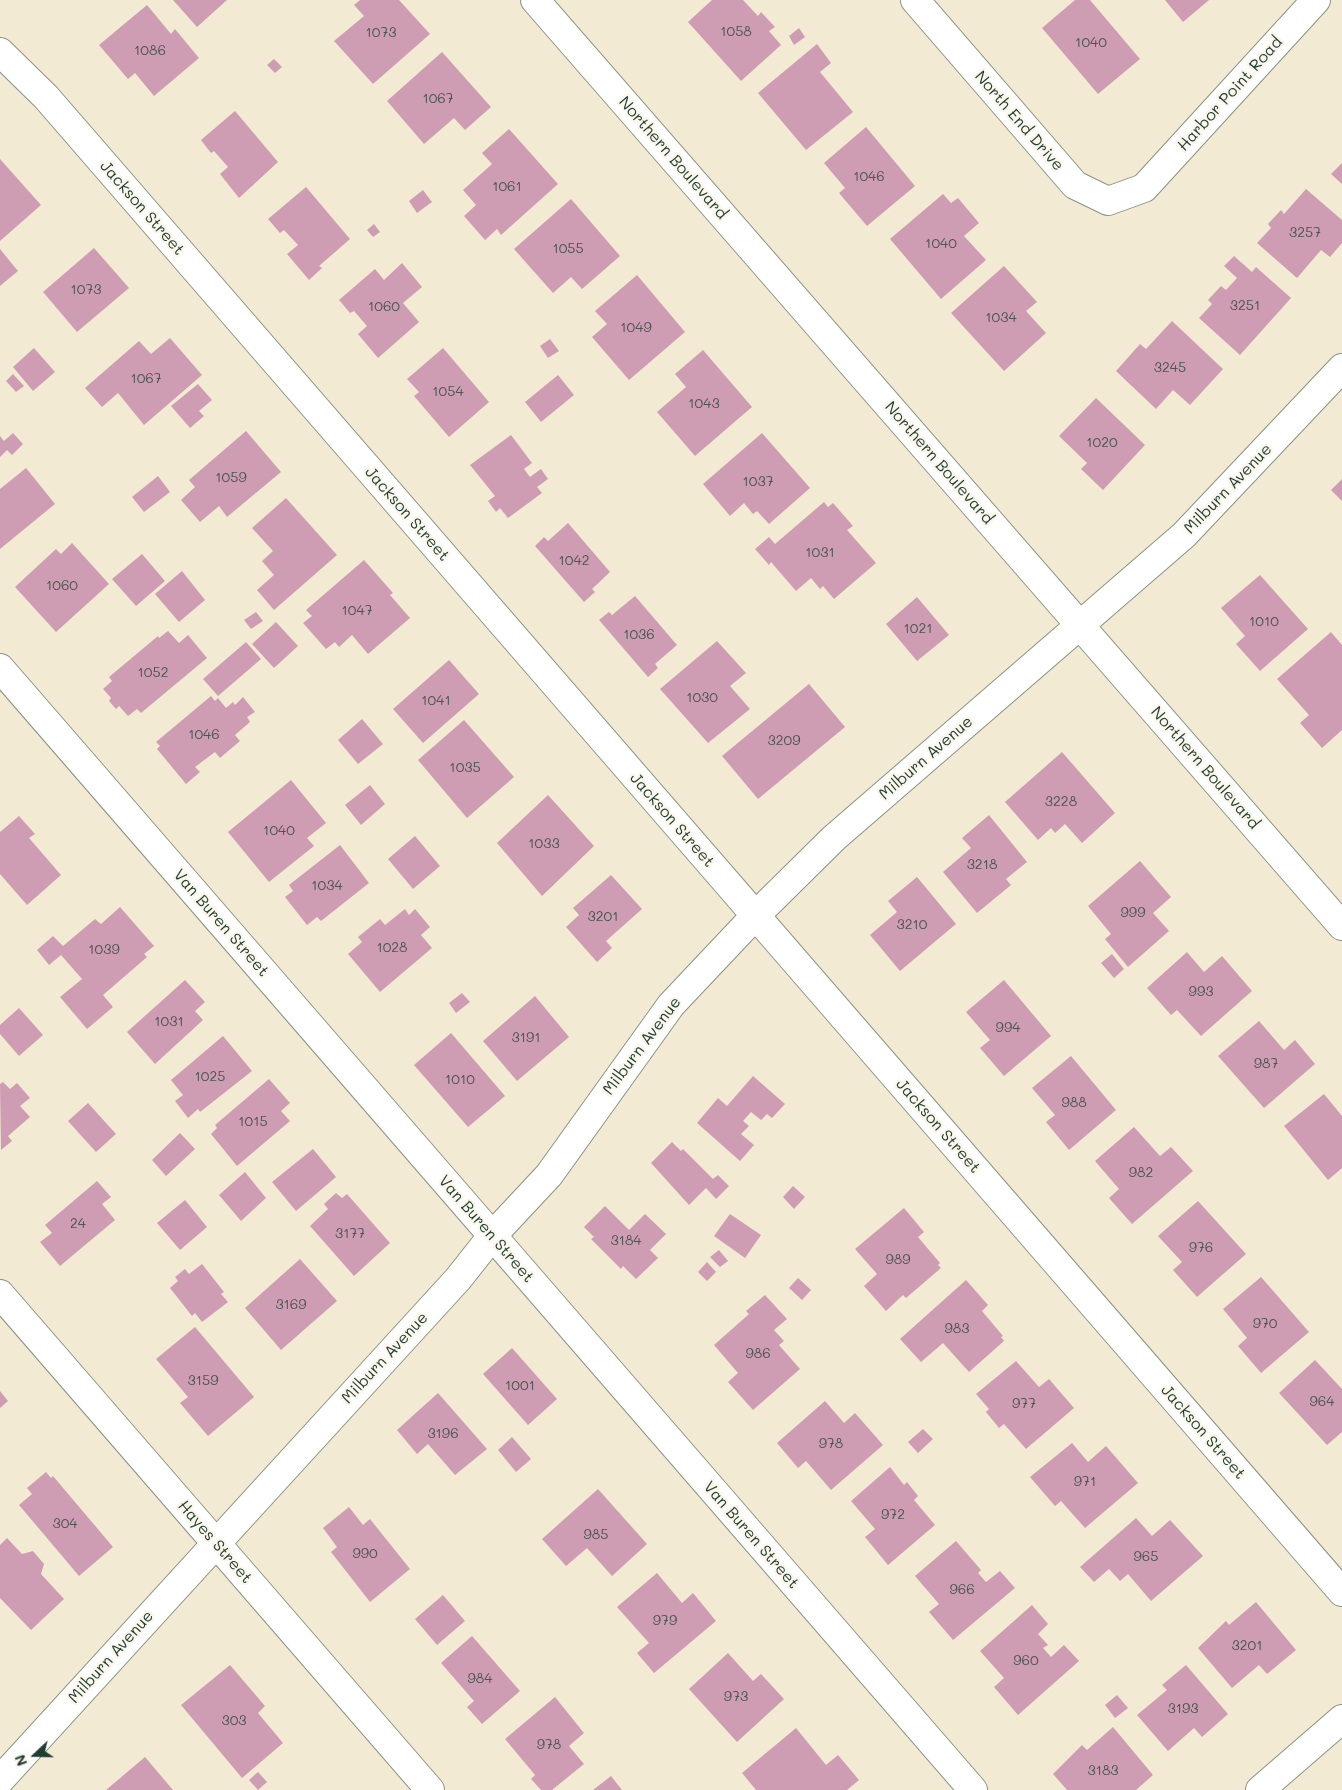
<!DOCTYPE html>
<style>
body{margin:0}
#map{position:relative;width:1342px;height:1790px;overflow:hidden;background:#f3ead3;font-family:Mali,sans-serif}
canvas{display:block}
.north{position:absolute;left:10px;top:1730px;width:50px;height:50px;-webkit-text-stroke:4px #fbf7ec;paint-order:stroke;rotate:249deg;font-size:14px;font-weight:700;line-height:20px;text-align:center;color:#1f3d34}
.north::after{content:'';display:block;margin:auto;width:18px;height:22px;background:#1f3d34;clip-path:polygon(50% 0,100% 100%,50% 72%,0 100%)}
</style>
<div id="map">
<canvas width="1342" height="1790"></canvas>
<div class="north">N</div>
</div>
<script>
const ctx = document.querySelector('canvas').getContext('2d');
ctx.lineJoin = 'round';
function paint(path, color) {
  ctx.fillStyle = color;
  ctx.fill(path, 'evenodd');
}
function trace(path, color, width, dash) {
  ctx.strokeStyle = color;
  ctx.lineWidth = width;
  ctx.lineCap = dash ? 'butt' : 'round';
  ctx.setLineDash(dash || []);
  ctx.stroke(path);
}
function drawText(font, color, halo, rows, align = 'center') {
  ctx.font = font + ' Mali,sans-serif';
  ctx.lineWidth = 5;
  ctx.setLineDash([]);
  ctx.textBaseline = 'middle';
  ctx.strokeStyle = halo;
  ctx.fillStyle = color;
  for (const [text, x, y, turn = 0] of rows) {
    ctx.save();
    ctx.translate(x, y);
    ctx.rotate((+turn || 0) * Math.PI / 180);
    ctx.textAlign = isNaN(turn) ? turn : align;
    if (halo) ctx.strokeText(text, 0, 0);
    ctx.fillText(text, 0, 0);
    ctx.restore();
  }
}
paint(new Path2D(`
 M173,0H227L197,27Z
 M360,0H399L430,34L373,84L334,41L364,16L354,5Z
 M712,0H743L758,16L761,12L775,27L769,31L781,45L741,81L688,22Z
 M1075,0H1090L1140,59L1098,94L1042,28Z
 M1165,0H1209L1183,22Z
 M147,5L171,34L175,29L199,58L154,96L135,73L128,79L99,45Z
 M799,28L805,37L794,45L789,36Z
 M817,44L831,63L820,72L853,112L806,150L758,93Z
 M442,52L491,107L465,130L454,118L424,144L387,101Z
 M274,59L282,67L275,73L267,65Z
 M235,111L278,162L239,198L220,174L228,167L214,151L211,153L201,140Z
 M866,127L915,186L867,226L839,193L845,188L824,163Z
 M509,129L558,184L501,235L497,229L485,240L464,216L476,205L463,190L492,164L482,153Z
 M0,159L41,205L0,241Z
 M1342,163V184L1331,174Z
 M306,187L350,239L319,266L322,268L309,280L287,254L298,245L284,230L280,233L268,219Z
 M1306,189L1342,220V243L1330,257L1321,250L1297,278L1257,243L1271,228L1268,224L1281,210L1284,214Z
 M423,190L432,202L417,213L409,201Z
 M943,194L951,203L958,198L979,223L964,236L986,260L941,299L890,239Z
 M571,199L620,256L582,289L571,277L553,293L514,249Z
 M374,224L380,232L373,237L367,230Z
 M94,248L129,288L77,332L43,292Z
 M0,249L18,271L0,286Z
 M1234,256L1252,272L1256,267L1291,298L1240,355L1199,318L1212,304L1208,300L1221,286L1226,290L1237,278L1224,266Z
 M402,263L422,287L403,303L419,322L378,358L358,334L367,326L354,311L350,313L339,300L375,269L384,280Z
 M1004,266L1037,302L1026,311L1046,333L1004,371L951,313Z
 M637,275L685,332L629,380L592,337L607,324L595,311Z
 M1172,321L1223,369L1190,405L1173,390L1156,409L1116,371L1140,344L1146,349Z
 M170,338L202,375L144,425L118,393L102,407L85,388L139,341L151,354Z
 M550,339L559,351L548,358L540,346Z
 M34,348L55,372L33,391L13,367Z
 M443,348L489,402L449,437L414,396L419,392L407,379Z
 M703,350L752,407L695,456L657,412L686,387L675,374Z
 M13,374L24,386L16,392L6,381Z
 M558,375L574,395L541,422L525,402Z
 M198,384L212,400L199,411L204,416L190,428L171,406Z
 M1096,398L1145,445L1103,490L1081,469L1087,463L1059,436Z
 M246,431L281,472L227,517L219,506L200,522L181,500L195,487L189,480Z
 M13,433L23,444L12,455L7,450L0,457V436L4,441Z
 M762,433L810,488L769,524L757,511L753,514L744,503L730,516L703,484Z
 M511,435L532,463L524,469L530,477L541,469L548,479L537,487L542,493L508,518L500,508L496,512L488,501L495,496L470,465Z
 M26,468L55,504L0,549V489Z
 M158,476L170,492L144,512L132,497Z
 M1342,479V501L1331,490Z
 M286,498L337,555L274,610L257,590L274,575L262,561L273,551L252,528Z
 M824,502L828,507L833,503L853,526L847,530L876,563L834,599L823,586L820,589L811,578L796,591L771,562L769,565L755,549L769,537L775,544Z
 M568,523L610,572L592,589L595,592L584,602L535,546L544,537L548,541Z
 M72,543L109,584L56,632L15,587L56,549L61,554Z
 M142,554L165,581L136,606L112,579Z
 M364,560L393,593L390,595L410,618L368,654L352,635L339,647L335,642L326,649L303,623L312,616L306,610Z
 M182,571L205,600L179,622L155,594Z
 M1260,575L1308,629L1260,671L1236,644L1245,636L1221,608Z
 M635,596L677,645L655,664L658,668L648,677L599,620L609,612L612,615Z
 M917,597L949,635L917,661L886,624Z
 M256,612L263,621L251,629L244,620Z
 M276,622L298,646L274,668L252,644Z
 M168,631L179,643L188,635L207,658L141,713L137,709L128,716L119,706L116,709L109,701L111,698L103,689L112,681L109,677L158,636L159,638Z
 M1331,632L1342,645V730L1322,748L1300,723L1309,715L1277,679Z
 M717,641L746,673L730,686L750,709L708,743L660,689Z
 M246,642L261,659L218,696L203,679Z
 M449,660L479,694L423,743L393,709Z
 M809,684L845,727L758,799L722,756Z
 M211,696L215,701L218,698L226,708L233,702L235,705L243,697L255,712L247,717L250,722L235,735L240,741L220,758L215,752L195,767L200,772L186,784L157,749L160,746L156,742Z
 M362,719L383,744L358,764L338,740Z
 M464,720L514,777L467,818L418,760Z
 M1062,752L1115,813L1082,843L1065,824L1055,833L1051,828L1038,840L1005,802Z
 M291,780L326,823L307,838L314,846L269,882L228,832Z
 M370,785L385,804L361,825L345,805Z
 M548,795L594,846L542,896L497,843Z
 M989,815L1027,862L1006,879L1011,885L977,913L943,872L971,848L962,838Z
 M19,816L35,834L29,838L61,875L27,905L0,874V832Z
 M415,836L440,866L413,889L388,859Z
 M340,845L369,883L321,921L317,917L307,925L285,897L293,891L289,885Z
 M1140,861L1171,897L1153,913L1169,931L1128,967L1105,939L1111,934L1088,906Z
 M611,875L642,909L606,941L612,948L597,962L566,927L579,915L573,908Z
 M917,877L956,924L900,971L870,935L897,912L888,901Z
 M120,907L154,946L144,954L147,957L103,995L113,1007L87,1029L60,997L82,979L61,955L49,965L37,950L53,936L63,946L95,919L101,924Z
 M405,909L409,915L415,909L430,927L421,935L432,948L380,992L348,954L362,942L358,937L380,919L385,925Z
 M1187,952L1204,972L1222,956L1252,991L1201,1036L1177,1010L1171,1015L1147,988Z
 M1112,954L1124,969L1114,978L1101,963Z
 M185,980L205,1002L195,1011L203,1020L155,1064L127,1032Z
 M1004,980L1051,1036L1004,1076L980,1048L990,1040L966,1012Z
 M462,993L470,1002L456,1013L449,1003Z
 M535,996L569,1037L517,1081L483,1041Z
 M19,1008L43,1035L19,1056L0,1034V1025Z
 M1259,1021L1284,1050L1295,1040L1315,1064L1264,1108L1218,1056Z
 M451,1033L505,1096L468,1127L414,1065Z
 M223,1036L252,1071L200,1112L198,1109L188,1118L175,1101L183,1095L171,1080Z
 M1071,1056L1116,1110L1069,1150L1046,1122L1055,1115L1032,1088Z
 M753,1076L785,1104L772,1118L767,1114L761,1120L751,1112L743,1121L749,1126L741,1134L754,1145L740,1161L697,1123L718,1098L727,1106Z
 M269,1079L290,1103L281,1111L290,1121L237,1166L211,1134L217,1128L215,1125Z
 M3,1082L10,1089L17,1083L30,1098L20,1106L30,1117L8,1136L12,1141L1,1150L0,1084Z
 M1324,1094L1342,1116V1168L1328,1180L1284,1126Z
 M88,1103L116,1134L96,1152L68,1121Z
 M1134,1127L1160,1156L1171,1147L1193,1171L1132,1224L1109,1198L1119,1189L1095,1161Z
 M180,1133L195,1149L166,1176L152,1160Z
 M672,1142L681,1151L683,1149L713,1179L718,1175L729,1186L716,1199L706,1188L689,1205L651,1163Z
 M313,1149L336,1177L296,1211L272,1182Z
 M245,1172L266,1198L241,1221L219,1195Z
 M97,1181L111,1197L102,1204L115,1220L60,1266L40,1242L52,1233L45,1225Z
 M793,1186L805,1197L794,1209L783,1197Z
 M336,1193L342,1198L347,1194L390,1243L354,1276L310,1226L328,1209L324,1204Z
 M185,1200L207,1227L180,1250L157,1223Z
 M1198,1201L1246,1254L1197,1297L1173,1270L1182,1262L1158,1236Z
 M605,1206L629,1230L645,1214L666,1234L650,1250L658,1258L636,1279L623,1266L621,1269L591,1239L594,1237L584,1227Z
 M904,1208L924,1232L918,1237L940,1263L938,1265L941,1268L906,1298L903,1295L886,1311L864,1286L877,1274L855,1249Z
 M730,1214L761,1235L745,1258L714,1236Z
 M719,1250L728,1261L720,1267L710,1257Z
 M300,1259L337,1301L281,1350L245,1308Z
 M707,1262L716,1272L707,1281L698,1272Z
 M202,1264L224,1292L221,1294L228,1302L202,1322L195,1313L192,1316L170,1288L178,1281L175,1277L185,1269L189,1274Z
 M1261,1277L1309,1332L1261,1373L1238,1346L1247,1338L1223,1309Z
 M798,1278L811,1290L802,1300L789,1288Z
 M966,1280L988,1305L982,1311L1003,1336L1001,1337L1004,1341L969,1372L943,1343L921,1362L900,1339Z
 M765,1295L787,1319L774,1330L784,1341L779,1345L800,1369L753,1410L728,1382L738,1373L714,1345L749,1314L746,1311Z
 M195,1327L254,1397L208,1436L180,1403L188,1397L156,1359Z
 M512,1348L557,1399L528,1425L483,1374Z
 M1315,1360L1342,1389V1432L1327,1445L1279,1393Z
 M1016,1361L1039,1387L1049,1379L1074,1408L1026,1449L1004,1424L999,1428L986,1412L989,1409L976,1394Z
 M0,1391L8,1401L0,1408Z
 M438,1393L487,1449L455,1475L428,1444L417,1454L397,1430Z
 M825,1401L844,1423L855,1413L883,1445L831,1490L806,1461L798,1468L777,1443Z
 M923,1429L933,1439L918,1453L908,1442Z
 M512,1437L531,1459L516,1472L498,1450Z
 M1072,1443L1088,1462L1106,1446L1138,1483L1085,1528L1061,1501L1055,1506L1030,1477Z
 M890,1467L904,1485L907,1482L918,1496L914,1500L935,1525L888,1565L865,1537L875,1529L851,1501Z
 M46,1472L51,1478L53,1476L113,1547L79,1576L19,1505L32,1494L27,1488Z
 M598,1489L647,1544L612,1576L587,1548L566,1566L542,1539Z
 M349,1507L363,1525L370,1519L410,1569L370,1602L331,1552L337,1547L323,1528Z
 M1136,1518L1152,1536L1170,1520L1203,1556L1151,1601L1128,1574L1120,1581L1109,1569L1094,1582L1080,1567Z
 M7,1538L22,1554L33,1551L44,1564L41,1574L64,1599L31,1630L0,1598V1545Z
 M956,1541L981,1570L978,1573L986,1582L1000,1571L1015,1588L953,1640L929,1612L939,1604L915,1576Z
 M657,1573L682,1603L693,1593L716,1621L654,1673L637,1653L649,1643L617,1607Z
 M443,1595L465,1621L437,1645L415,1619Z
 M1256,1602L1296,1650L1267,1674L1259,1665L1232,1688L1198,1648L1226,1621L1229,1625Z
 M1032,1605L1048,1624L1038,1634L1048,1645L1043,1648L1051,1657L1064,1645L1079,1661L1018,1715L994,1687L1004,1678L980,1651Z
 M472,1636L520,1691L482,1724L467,1707L474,1701L441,1663Z
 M728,1653L753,1681L761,1674L784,1699L737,1742L689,1689Z
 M230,1665L265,1706L258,1713L283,1743L242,1778L181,1705Z
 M1186,1665L1228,1714L1202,1737L1194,1728L1168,1751L1137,1715L1167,1690L1162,1685Z
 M1117,1695L1128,1708L1115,1718L1105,1705Z
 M555,1697L584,1733L569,1746L584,1764L552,1790H541L531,1779L535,1775L505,1739Z
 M1113,1727L1153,1775L1136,1790H1067L1053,1774L1082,1745L1087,1750Z
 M796,1728L826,1765L838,1755L859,1780L847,1790H756L742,1773Z
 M145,1757L173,1790H106Z
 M258,1772L267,1782L258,1790L249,1780Z
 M611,1776L622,1790H593Z`), '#cf9db3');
const street = new Path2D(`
 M535,0L1342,926
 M915,0L1075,185L1108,201L1144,188L1316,0
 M0,52L46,97L1342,1592
 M0,668L973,1790
 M0,1294L430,1790
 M1260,1790L1342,1719`);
const secondary = new Path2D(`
 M0,1780L458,1279L492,1236L549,1175L671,1005L755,916L834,838L1184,535L1342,368`);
trace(street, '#899484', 30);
trace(secondary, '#899484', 30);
trace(street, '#fff', 28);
trace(secondary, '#fff', 28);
drawText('14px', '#4b5554', null, [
 ["1058",736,32],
 ["1073",381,33],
 ["1040",1091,43],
 ["1086",150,51],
 ["1067",438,99],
 ["1046",869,177],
 ["1061",507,187],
 ["3257",1305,233],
 ["1040",941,244],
 ["1055",568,249],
 ["1073",86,290],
 ["3251",1245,306],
 ["1060",384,307],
 ["1034",1001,318],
 ["1049",636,328],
 ["3245",1170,368],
 ["1067",146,379],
 ["1054",448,392],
 ["1043",704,404],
 ["1020",1102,443],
 ["1059",231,478],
 ["1037",758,482],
 ["1031",820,553],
 ["1042",574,561],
 ["1060",62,586],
 ["1047",357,611],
 ["1010",1264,622],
 ["1021",918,629],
 ["1036",639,635],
 ["1052",153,673],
 ["1030",702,698],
 ["1041",436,701],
 ["1046",204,735],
 ["3209",784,741],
 ["1035",465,768],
 ["3228",1061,802],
 ["1040",279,831],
 ["1033",544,844],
 ["3218",982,865],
 ["1034",327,886],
 ["999",1133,913],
 ["3201",603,917],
 ["3210",912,925],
 ["1028",392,948],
 ["1039",104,950],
 ["993",1201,992],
 ["1031",169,1022],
 ["994",1008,1028],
 ["3191",526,1038],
 ["987",1266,1064],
 ["1025",210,1077],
 ["1010",460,1080],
 ["988",1074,1103],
 ["1015",253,1122],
 ["982",1141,1173],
 ["24",78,1224],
 ["3177",350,1234],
 ["3184",626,1241],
 ["976",1201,1248],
 ["989",898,1260],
 ["3169",291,1305],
 ["970",1265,1324],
 ["983",957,1329],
 ["986",758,1354],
 ["3159",203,1381],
 ["1001",520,1386],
 ["964",1322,1402],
 ["977",1024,1404],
 ["3196",443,1434],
 ["978",831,1444],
 ["971",1085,1482],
 ["972",893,1515],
 ["304",65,1524],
 ["985",596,1535],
 ["990",365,1554],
 ["965",1146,1557],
 ["966",962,1590],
 ["979",665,1621],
 ["3201",1247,1646],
 ["960",1026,1661],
 ["984",480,1679],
 ["973",736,1697],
 ["3193",1183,1709],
 ["303",234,1721],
 ["978",549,1745],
 ["3183",1103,1771]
]);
drawText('16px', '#1f3d34', '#fbf7ec', [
 ["Harbor Point Road",1230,94,-48],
 ["North End Drive",1019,121,49],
 ["Northern Boulevard",673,158,49],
 ["Jackson Street",142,208,49],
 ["Northern Boulevard",939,463,49],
 ["Milburn Avenue",1228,489,-46],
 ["Jackson Street",407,514,49],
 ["Milburn Avenue",926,758,-41],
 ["Northern Boulevard",1205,768,49],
 ["Jackson Street",672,820,49],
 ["Van Buren Street",221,923,49],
 ["Milburn Avenue",642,1046,-53],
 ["Jackson Street",938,1126,49],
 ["Van Buren Street",486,1229,49],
 ["Milburn Avenue",385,1358,-47],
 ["Jackson Street",1203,1432,49],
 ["Van Buren Street",751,1535,49],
 ["Hayes Street",215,1542,49],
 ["Milburn Avenue",111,1657,-48]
]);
</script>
